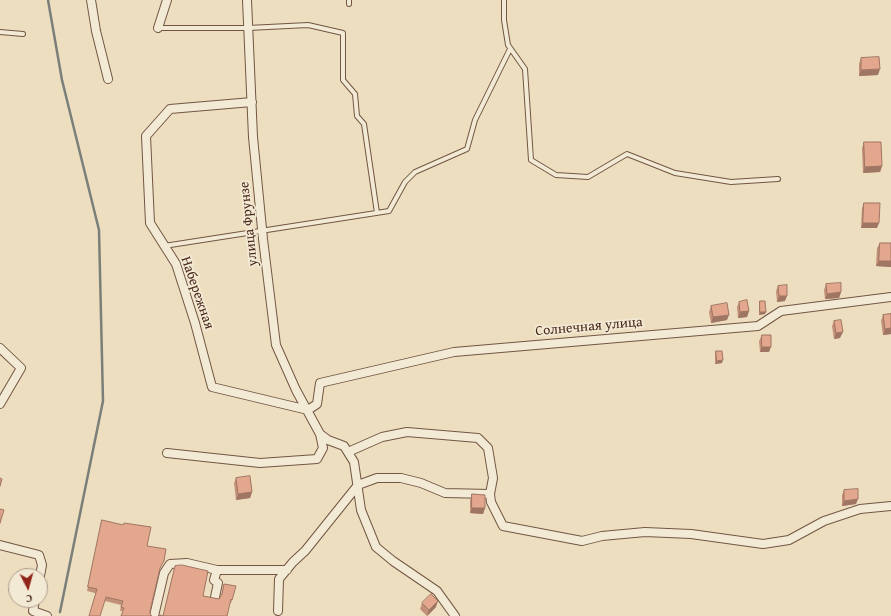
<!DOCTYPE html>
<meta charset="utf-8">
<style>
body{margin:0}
#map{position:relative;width:891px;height:616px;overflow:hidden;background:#eddebf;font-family:"Gentium Book Plus",serif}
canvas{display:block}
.north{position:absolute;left:8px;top:568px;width:40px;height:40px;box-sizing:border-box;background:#f3ead5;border:1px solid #af9c8a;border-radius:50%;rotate:174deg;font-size:11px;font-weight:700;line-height:16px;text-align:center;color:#49281a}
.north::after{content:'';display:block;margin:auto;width:14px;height:18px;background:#8f2418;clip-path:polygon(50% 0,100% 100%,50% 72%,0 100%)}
</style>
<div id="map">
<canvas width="891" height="616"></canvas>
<div class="north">С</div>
</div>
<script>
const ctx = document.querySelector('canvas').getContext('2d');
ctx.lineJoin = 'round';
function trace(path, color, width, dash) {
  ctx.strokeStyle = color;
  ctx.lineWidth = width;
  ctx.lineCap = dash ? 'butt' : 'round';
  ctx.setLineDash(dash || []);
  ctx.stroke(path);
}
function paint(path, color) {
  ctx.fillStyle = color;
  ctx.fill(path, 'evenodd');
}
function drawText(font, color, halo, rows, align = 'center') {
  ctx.font = font + ' "Gentium Book Plus",serif';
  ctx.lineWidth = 3.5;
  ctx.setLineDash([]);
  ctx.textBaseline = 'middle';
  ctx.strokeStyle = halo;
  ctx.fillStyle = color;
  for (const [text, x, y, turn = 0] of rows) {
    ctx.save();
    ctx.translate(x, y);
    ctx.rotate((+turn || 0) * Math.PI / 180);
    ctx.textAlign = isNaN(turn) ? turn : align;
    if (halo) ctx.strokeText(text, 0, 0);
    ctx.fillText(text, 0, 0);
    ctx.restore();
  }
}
trace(new Path2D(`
 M48,0L62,80L99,230L103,401L60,612`), '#7a8079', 2.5);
const lane = new Path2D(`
 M504,0V20L508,45L525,69L531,160L556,175L588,177L627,154L675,173L731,182L778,179
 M349,4V0
 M158,28H248L308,25L343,33V80L355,94L357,116L364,124L377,213
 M0,32L23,34
 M164,246L389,211L405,182L415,172L467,149L475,120L510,49`);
const street = new Path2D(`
 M91,0L96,31L108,79
 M158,28L167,0
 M252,102L170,109L146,136L150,223L176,264L195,323L212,387L308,410L317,404L320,383L454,352L758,326L781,311L891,297
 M0,348L21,368L0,404
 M320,434L328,440L344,446L354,462L361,510L376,547L393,561L437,591L455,616
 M167,453L260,463L317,459L323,448L320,434L296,390L276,345L263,239L253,137L247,0
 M490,494L491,502L503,526L582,541L602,536L645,532L691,534L763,544L789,540L824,521L860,509L891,506
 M0,545L39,555L42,565L40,576
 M215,597L218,583L214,580L217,570
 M35,600L33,611L47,616
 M278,611L279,579L293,562L305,551L358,485L377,478H401L421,483L445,493L490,494L493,478L488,448L478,438L407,432L382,437L348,452
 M154,616L164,573L170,564L187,563L217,570H287`);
trace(lane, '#725643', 6);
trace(street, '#725643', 10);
trace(lane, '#f3ead5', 4);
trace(street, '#f3ead5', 8);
paint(new Path2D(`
 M861,58L878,75L859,76V64Z
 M864,142L882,166L880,172L863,173L862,148Z
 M864,203L877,228H861L862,208Z
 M880,243H891V267L876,266L877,248Z
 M826,284L841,292L839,298L825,299L824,290Z
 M778,286L785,301L777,302L776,291Z
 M760,301L766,312L765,314L759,315V304Z
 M739,302L749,311L747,317L738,318L737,307Z
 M711,306L727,320L711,323L709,312Z
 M891,314V334L883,335L881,321L883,315Z
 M834,321L840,338L834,339L832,326Z
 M762,335L769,352H760L759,341Z
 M716,351L722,363L715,364V354Z
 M236,478L252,492L250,498L236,500L234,483Z
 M844,490L856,504L842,506V495Z
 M472,494L485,508L483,514L470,513V500Z
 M102,520L147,546L164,561L159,570L122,611H120L121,605L105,601L95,593L87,591L101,524Z
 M175,566L203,596L219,599L221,596L224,584L232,600L231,603H230L163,616Z
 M422,603L436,607L427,616L420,609Z`), '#c39079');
paint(new Path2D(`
 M880,69L878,75L859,76L861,70Z
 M882,166L880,172L863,173L865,167Z
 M863,223H879L877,228H861Z
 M879,261H891V267L876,266Z
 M841,292L839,298L825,299L827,294Z
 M779,296H787L785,301L777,302Z
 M749,311L747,317L738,318L740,312Z
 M760,312H766L765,314L759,315Z
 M729,315L727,320L711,323L713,317Z
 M891,328V334L883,335L885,329Z
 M843,332L840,338L834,339L836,333Z
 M762,347H771L769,352H760Z
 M723,360L722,363L715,364L717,361Z
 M252,492L250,498L236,500L238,494Z
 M858,499L856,504L842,506L844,501Z
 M472,508H485L483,514L470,513Z
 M438,601L436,607L427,616L429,610Z`), '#9f7563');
const building = new Path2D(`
 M879,57L880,69L861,70V58Z
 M864,142H881L882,166L865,167Z
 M864,203H880L879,223H863Z
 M880,243H891V261H879Z
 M841,283V292L827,294L826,284Z
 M787,285V296H779L778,286Z
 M747,300L749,311L740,312L739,302Z
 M760,301H765L766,312H760Z
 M727,303L729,315L713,317L711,306Z
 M891,314V328L885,329L883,315Z
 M841,320L843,332L836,333L834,321Z
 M762,335H771V347H762Z
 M716,351H722L723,360L717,361Z
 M250,476L252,492L238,494L236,478Z
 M0,478L2,479L0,486Z
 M858,489V499L844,501V490Z
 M472,494L485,495V508H472Z
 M0,509L4,510L0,523Z
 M102,520L123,525L124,523L151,527L147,546L166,549L164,561L160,568L150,611V614L152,616H121L124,608L121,607L123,601L106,597L100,616H89L97,589L88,587Z
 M182,565L208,571L203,596L219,599L222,594L224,584L236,586L232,600L231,599L227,616H159L160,615L163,616L175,566Z
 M431,594L438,601L429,610L422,603Z`);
paint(building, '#e3a78d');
trace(building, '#9f7563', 1);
drawText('14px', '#49281a', '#f3ead5', [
 ["улица Фрунзе",249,224,-96],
 ["Набережная",197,293,71],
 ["Солнечная улица",589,327,-5]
]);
</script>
